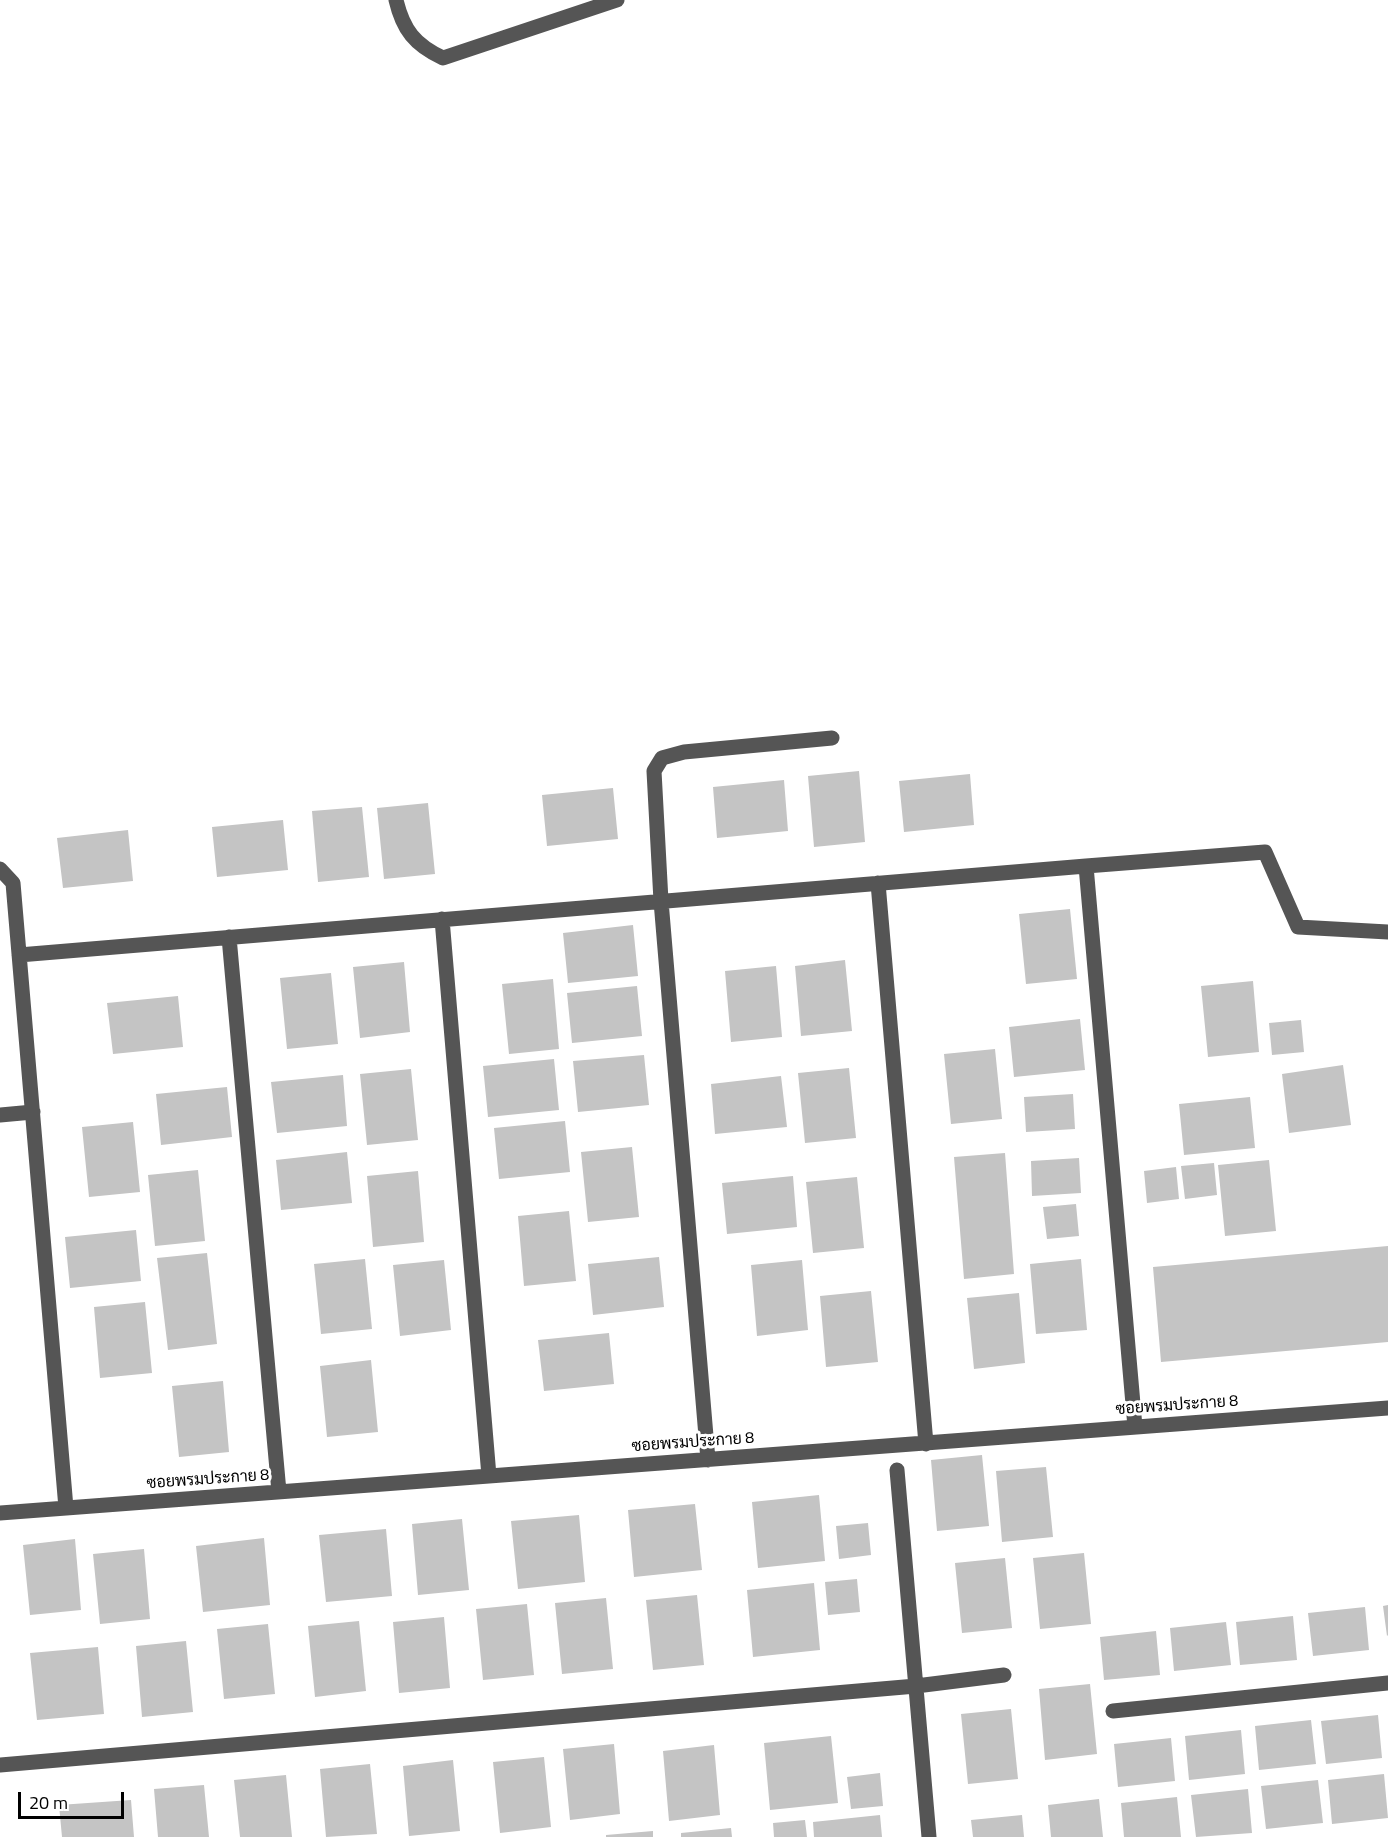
<!DOCTYPE html>
<meta charset="utf-8">
<style>
body{margin:0}
#map{position:relative;width:1388px;height:1837px;overflow:hidden;background:#fff;font-family:"Titillium Web",sans-serif}
canvas{display:block}
.scale{position:absolute;left:18px;top:1792px;width:106px;height:27px;box-sizing:border-box;border:3px solid #000;border-top:0;padding-left:8px;font-size:18px;line-height:21px;white-space:nowrap;color:#000;-webkit-text-stroke:4px #fff;paint-order:stroke}
</style>
<div id="map">
<canvas width="1388" height="1837"></canvas>
<div class="scale">20 m</div>
</div>
<script>
const ctx = document.querySelector('canvas').getContext('2d');
ctx.lineJoin = 'round';
function paint(path, color) {
  ctx.fillStyle = color;
  ctx.fill(path, 'evenodd');
}
function trace(path, color, width, dash) {
  ctx.strokeStyle = color;
  ctx.lineWidth = width;
  ctx.lineCap = dash ? 'butt' : 'round';
  ctx.setLineDash(dash || []);
  ctx.stroke(path);
}
function drawText(font, color, halo, rows, align = 'center') {
  ctx.font = font + ' "Titillium Web",Sarabun,sans-serif';
  ctx.lineWidth = 6;
  ctx.setLineDash([]);
  ctx.textBaseline = 'middle';
  ctx.strokeStyle = halo;
  ctx.fillStyle = color;
  for (const [text, x, y, turn = 0] of rows) {
    ctx.save();
    ctx.translate(x, y);
    ctx.rotate((+turn || 0) * Math.PI / 180);
    ctx.textAlign = isNaN(turn) ? turn : align;
    if (halo) ctx.strokeText(text, 0, 0);
    ctx.fillText(text, 0, 0);
    ctx.restore();
  }
}
paint(new Path2D(`
 M859,771L865,842L814,847L808,776Z
 M970,774L974,825L904,832L899,781Z
 M784,780L788,831L717,838L713,787Z
 M613,788L618,839L547,846L542,795Z
 M428,803L435,874L384,879L377,808Z
 M362,807L369,877L318,882L312,811Z
 M283,820L288,870L217,877L212,827Z
 M128,830L133,881L63,888L57,838Z
 M1070,909L1077,979L1026,984L1019,914Z
 M633,925L638,976L568,983L563,933Z
 M845,960L852,1031L801,1036L795,966Z
 M404,962L410,1032L360,1038L353,967Z
 M776,966L782,1037L731,1042L725,971Z
 M331,973L338,1044L287,1049L280,978Z
 M553,979L559,1049L509,1054L502,984Z
 M1253,981L1259,1052L1208,1057L1201,986Z
 M637,986L642,1036L572,1043L567,993Z
 M178,996L183,1047L113,1054L107,1003Z
 M1080,1019L1085,1070L1014,1077L1009,1027Z
 M1301,1020L1304,1052L1272,1055L1269,1023Z
 M995,1049L1002,1119L951,1124L944,1054Z
 M644,1055L649,1105L578,1112L573,1061Z
 M554,1059L559,1110L488,1117L483,1066Z
 M1343,1065L1351,1125L1289,1133L1282,1074Z
 M849,1068L856,1138L805,1143L798,1073Z
 M411,1069L418,1140L367,1145L360,1074Z
 M343,1075L347,1126L277,1133L271,1082Z
 M781,1076L787,1127L715,1134L711,1084Z
 M227,1087L232,1137L161,1145L156,1094Z
 M1073,1094L1075,1129L1026,1132L1024,1097Z
 M1250,1097L1255,1148L1184,1155L1179,1104Z
 M565,1121L570,1172L499,1179L494,1128Z
 M133,1122L140,1192L89,1197L82,1127Z
 M632,1147L639,1217L588,1222L581,1152Z
 M347,1152L352,1203L281,1210L276,1160Z
 M1005,1153L1014,1274L964,1279L954,1157Z
 M1079,1158L1081,1193L1032,1196L1031,1161Z
 M1269,1160L1276,1231L1225,1236L1218,1165Z
 M1214,1163L1217,1195L1185,1199L1181,1166Z
 M1176,1167L1179,1199L1147,1203L1144,1171Z
 M198,1170L205,1241L155,1246L148,1175Z
 M418,1171L424,1242L373,1247L367,1176Z
 M793,1176L797,1227L727,1234L722,1183Z
 M857,1177L864,1248L813,1253L806,1182Z
 M1076,1204L1079,1236L1047,1239L1043,1207Z
 M569,1211L576,1281L524,1286L518,1216Z
 M136,1230L141,1281L70,1288L65,1237Z
 M1388,1246V1342L1161,1362L1153,1267Z
 M207,1253L217,1344L168,1350L157,1258Z
 M659,1257L664,1307L593,1315L588,1264Z
 M365,1259L372,1329L321,1334L314,1264Z
 M1081,1259L1087,1330L1036,1334L1030,1264Z
 M444,1260L451,1330L400,1336L393,1265Z
 M802,1260L808,1330L757,1336L751,1265Z
 M871,1291L878,1362L826,1367L820,1296Z
 M1019,1293L1025,1363L974,1369L967,1298Z
 M145,1302L152,1373L100,1378L94,1307Z
 M609,1333L614,1384L544,1391L538,1340Z
 M371,1360L378,1432L327,1437L320,1366Z
 M223,1381L229,1452L179,1457L172,1386Z
 M982,1455L989,1526L937,1531L931,1460Z
 M1046,1467L1053,1537L1002,1542L996,1471Z
 M819,1495L825,1561L758,1568L752,1502Z
 M695,1504L702,1570L634,1577L628,1510Z
 M579,1515L585,1582L518,1589L511,1521Z
 M462,1519L469,1590L418,1595L412,1524Z
 M868,1523L871,1555L839,1559L836,1526Z
 M386,1529L392,1596L326,1602L319,1535Z
 M264,1538L270,1605L203,1612L196,1546Z
 M75,1539L81,1610L30,1615L23,1545Z
 M144,1549L150,1619L100,1624L93,1554Z
 M1084,1553L1091,1624L1040,1629L1033,1558Z
 M1005,1558L1012,1628L962,1633L955,1563Z
 M857,1579L860,1612L828,1615L825,1582Z
 M814,1583L820,1650L753,1657L747,1590Z
 M697,1595L704,1665L653,1670L646,1600Z
 M606,1598L613,1669L562,1674L555,1603Z
 M527,1604L534,1675L483,1680L476,1609Z
 M1388,1605V1635L1387,1636L1383,1606Z
 M1365,1607L1369,1650L1313,1656L1308,1613Z
 M1293,1616L1297,1660L1240,1665L1236,1622Z
 M444,1617L450,1688L399,1693L393,1622Z
 M359,1621L366,1691L315,1697L308,1626Z
 M1226,1622L1231,1665L1174,1671L1170,1628Z
 M268,1624L275,1694L224,1699L217,1629Z
 M1156,1631L1160,1675L1104,1680L1100,1637Z
 M186,1641L193,1712L142,1717L136,1646Z
 M98,1647L104,1714L37,1720L30,1653Z
 M1090,1684L1097,1754L1045,1760L1039,1689Z
 M1011,1709L1018,1779L968,1784L961,1714Z
 M1378,1715L1382,1758L1326,1764L1321,1721Z
 M1311,1720L1316,1764L1259,1770L1255,1726Z
 M1241,1730L1245,1774L1189,1780L1185,1736Z
 M831,1736L838,1803L770,1810L764,1743Z
 M1171,1738L1175,1781L1118,1787L1114,1744Z
 M614,1744L620,1814L570,1820L563,1749Z
 M714,1745L720,1815L669,1821L663,1751Z
 M544,1757L551,1827L500,1833L493,1762Z
 M453,1760L460,1831L409,1836L403,1766Z
 M370,1764L377,1834L326,1837L320,1769Z
 M880,1773L883,1806L851,1809L847,1777Z
 M1384,1774L1388,1818L1332,1824L1328,1780Z
 M286,1775L292,1837H240L234,1780Z
 M1318,1780L1323,1823L1266,1829L1261,1786Z
 M204,1785L209,1837H158L154,1789Z
 M1248,1789L1252,1833L1196,1837L1191,1795Z
 M1177,1797L1181,1837H1124L1121,1803Z
 M1099,1799L1103,1837H1051L1048,1805Z
 M131,1800L134,1837H62L59,1805Z
 M880,1815L882,1837H814L813,1822Z
 M1022,1815L1024,1837H973L971,1820Z
 M805,1820L807,1837H774L773,1823Z
 M731,1828L732,1837H681V1833Z
 M653,1831V1837H606V1835Z`), '#c4c4c4');
trace(new Path2D(`
 M396,0C403,30 415,45 443,58L617,0
 M1086,866L1265,852L1298,927L1388,932
 M0,869L13,883L66,1508
 M878,883L926,1444
 M442,919L489,1476
 M229,937L279,1492
 M19,955L1086,866L1135,1427
 M0,1115L33,1112
 M708,1460L661,901L654,771L662,758L684,752L832,738
 M897,1470L929,1837
 M0,1513L1388,1408
 M1113,1711L1388,1683
 M0,1765L916,1686L1004,1675`), '#555', 15);
drawText('16px', '#000', '#fff', [
 ["ซอยพรมประกาย 8",1177,1406,-4],
 ["ซอยพรมประกาย 8",693,1443,-4],
 ["ซอยพรมประกาย 8",208,1480,-4]
]);
</script>
